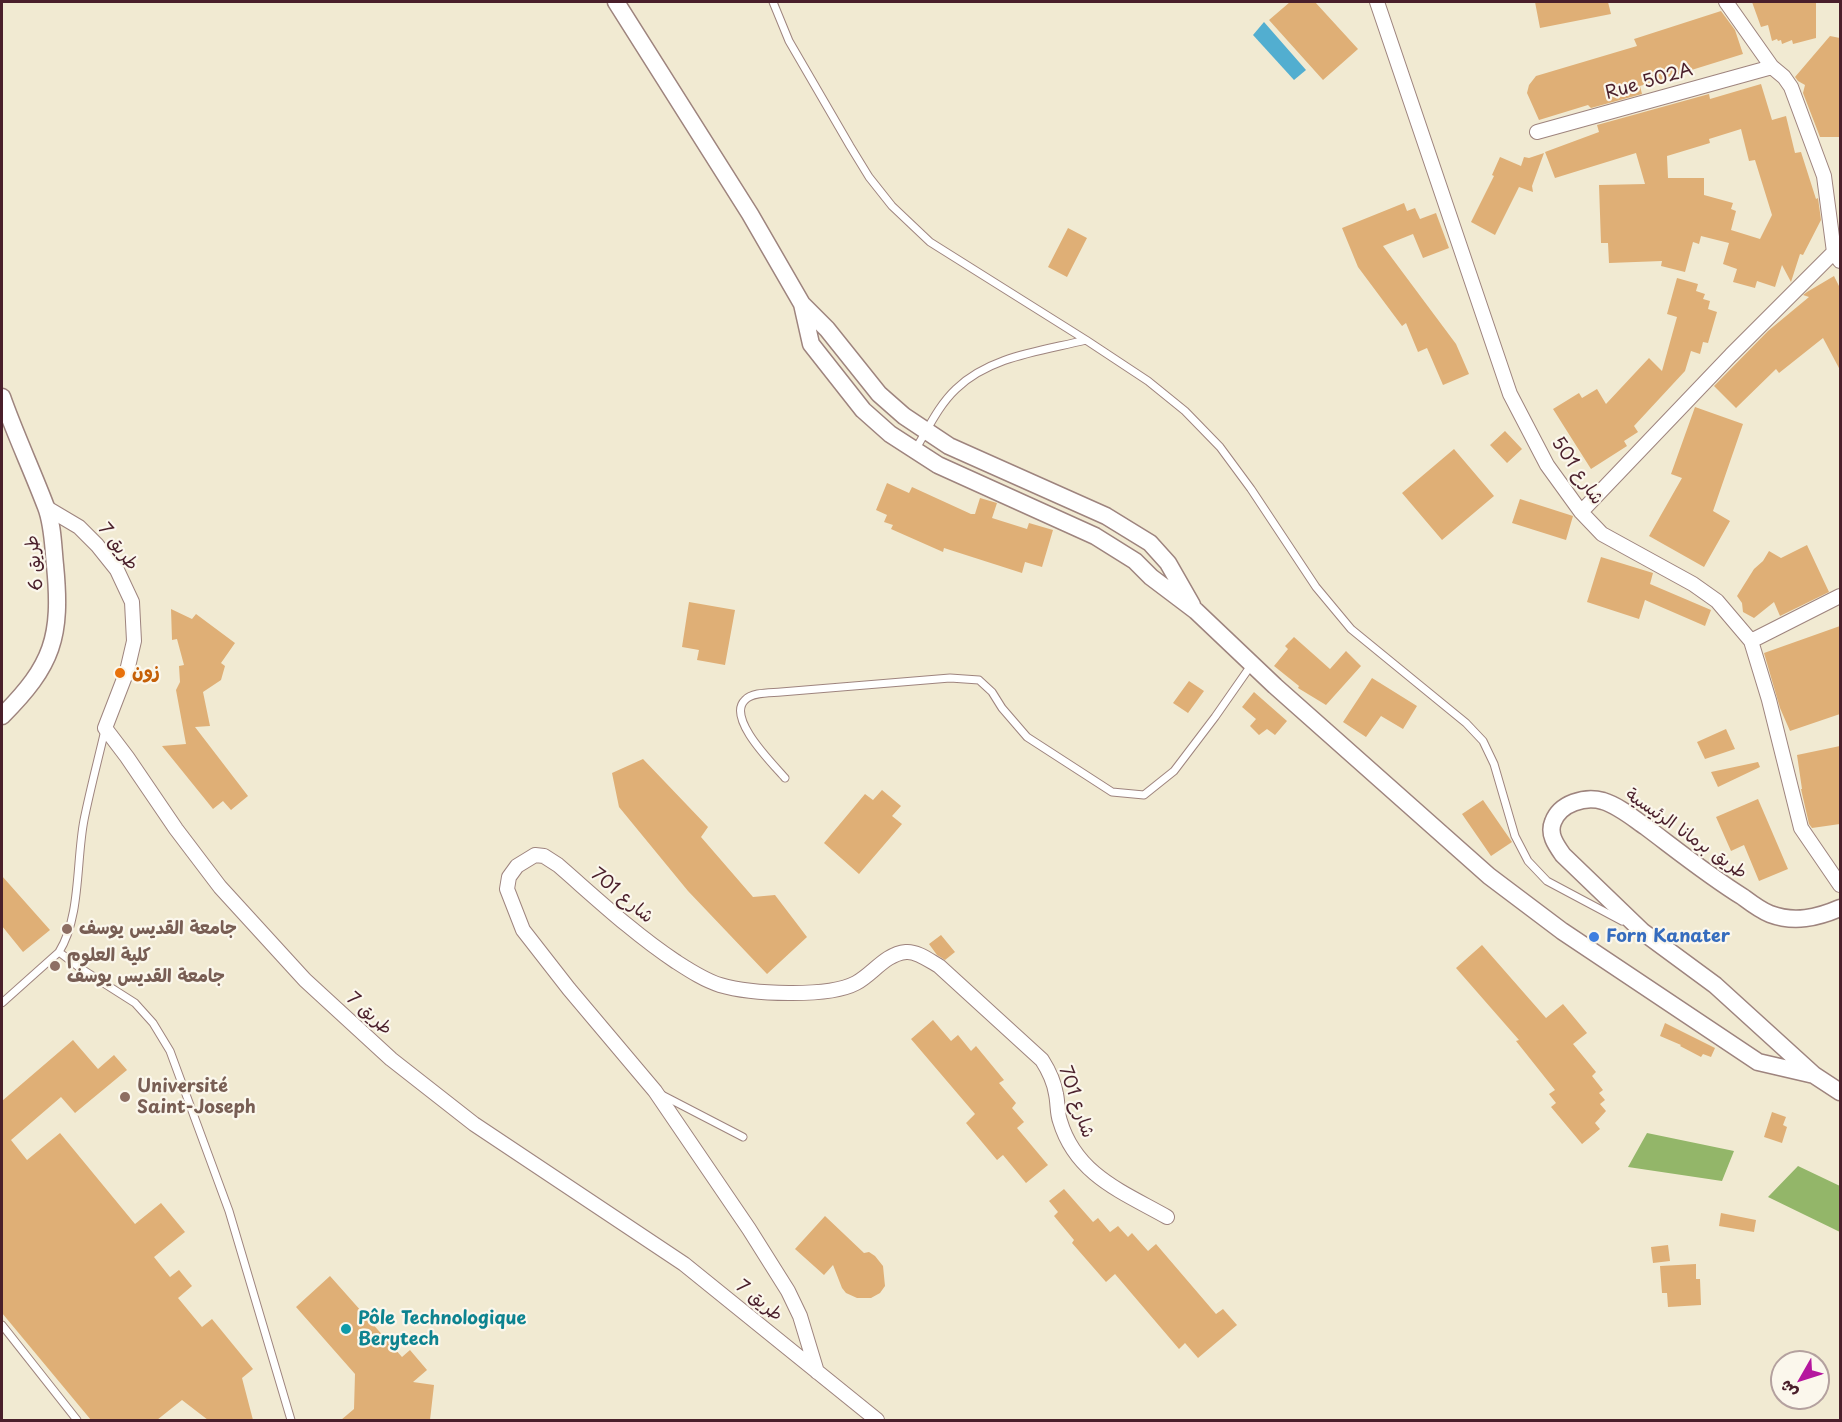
<!DOCTYPE html>
<meta charset="utf-8">
<style>
body{margin:0}
#map{position:relative;width:1842px;height:1422px;overflow:hidden;background:#f1ead2;font-family:"Playpen Sans","Playpen Sans Arabic",sans-serif}
canvas{display:block}
.frame{position:absolute;inset:0;border:3px solid #4a1f2b;pointer-events:none}
.north{position:absolute;left:1770px;top:1350px;width:60px;height:60px;box-sizing:border-box;background:#fbf7ec;border:2px solid #b4a19f;border-radius:50%;rotate:231deg;font-size:16px;font-weight:700;line-height:24px;text-align:center;color:#4a1f2b}
.north::after{content:'';display:block;margin:auto;width:21px;height:27px;background:#b5179e;clip-path:polygon(50% 0,100% 100%,50% 72%,0 100%)}
</style>
<div id="map">
<canvas width="1842" height="1422"></canvas>
<div class="frame"></div>
<div class="north">ش</div>
</div>
<script>
const ctx = document.querySelector('canvas').getContext('2d');
ctx.lineJoin = 'round';
function paint(path, color) {
  ctx.fillStyle = color;
  ctx.fill(path, 'evenodd');
}
function trace(path, color, width, dash) {
  ctx.strokeStyle = color;
  ctx.lineWidth = width;
  ctx.lineCap = dash ? 'butt' : 'round';
  ctx.setLineDash(dash || []);
  ctx.stroke(path);
}
function drawText(font, color, halo, rows, align = 'center') {
  ctx.font = font + ' "Playpen Sans","Playpen Sans Arabic",sans-serif';
  ctx.lineWidth = 4.5;
  ctx.setLineDash([]);
  ctx.textBaseline = 'middle';
  ctx.strokeStyle = halo;
  ctx.fillStyle = color;
  for (const [text, x, y, turn = 0] of rows) {
    ctx.save();
    ctx.translate(x, y);
    ctx.rotate((+turn || 0) * Math.PI / 180);
    ctx.textAlign = isNaN(turn) ? turn : align;
    if (halo) ctx.strokeText(text, 0, 0);
    ctx.fillText(text, 0, 0);
    ctx.restore();
  }
}
paint(new Path2D(`
 M1647,1133L1734,1151L1722,1181L1628,1167Z
 M1798,1166L1840,1186V1232L1768,1197Z`), '#93b669');
paint(new Path2D(`
 M1264,22L1306,70L1294,80L1253,35Z`), '#52aed0');
paint(new Path2D(`
 M1290,2H1315L1358,49L1323,80L1269,20Z
 M1535,2H1608L1611,14L1540,28Z
 M1752,2H1816V38L1793,44L1792,40L1782,44L1781,40L1778,41L1777,39L1772,41L1768,25L1761,27Z
 M1721,11L1735,30L1743,54L1640,86L1642,94L1591,108L1588,105L1539,120L1527,93L1529,85L1536,76L1637,46L1634,39Z
 M1830,36L1840,38V137H1820L1803,93L1805,85L1798,81L1795,77Z
 M1761,84L1772,120L1786,116L1795,153L1801,152L1816,199L1818,198L1821,220L1803,255L1800,254L1791,282L1782,265L1775,287L1757,281L1755,288L1733,282L1737,269L1723,264L1729,243L1701,236L1699,244L1693,242L1685,272L1661,266L1662,261L1609,263L1608,243H1601L1599,185L1645,184L1636,153L1555,178L1545,152L1599,132L1597,125L1709,94L1710,99ZM1741,129L1749,161L1755,160L1772,215L1760,239L1731,230L1736,211L1731,209L1733,203L1704,195V178H1668L1667,156L1710,143L1709,139Z
 M1544,153L1532,186L1533,192L1519,187L1495,235L1471,222L1494,176L1492,175L1500,157L1521,166L1524,157L1529,158Z
 M1404,203L1407,211L1415,208L1420,219L1436,213L1449,248L1423,258L1413,234L1383,246L1456,344L1469,374L1443,385L1427,348L1418,352L1406,323L1402,326L1358,267L1342,228Z
 M1068,228L1087,238L1067,277L1048,267Z
 M1834,276L1840,288V370L1823,338L1779,373L1776,369L1736,408L1714,386L1768,331L1809,297L1803,295L1807,292Z
 M1677,278L1698,284L1696,291L1705,294L1703,299L1710,301L1708,309L1717,312L1708,343L1703,342L1700,354L1691,351L1685,371L1634,426L1638,432L1624,441L1627,446L1591,469L1553,409L1579,393L1582,398L1597,389L1606,404L1649,358L1662,371L1677,317L1667,314Z
 M1695,407L1743,424L1713,511L1730,521L1704,567L1649,536L1682,478L1671,474Z
 M1505,431L1522,449L1507,463L1490,445Z
 M1454,449L1494,496L1442,540L1402,493Z
 M887,483L909,493L912,487L971,514H975L980,498L997,503L992,518L1027,529L1029,523L1053,530L1042,567L1025,562L1022,573L944,548L943,552L891,529L893,525L884,522L887,515L876,510Z
 M1520,499L1573,516L1566,540L1512,523Z
 M1807,545L1829,592L1780,616L1774,602L1754,618L1743,612L1742,603L1737,596L1754,569L1763,561L1769,551L1781,558Z
 M1601,557L1653,573L1650,584L1711,610L1705,626L1645,600L1639,619L1587,602Z
 M689,602L735,610L725,665L697,660L699,650L682,647Z
 M171,609L192,619L196,614L235,643L221,663L225,666L221,680L203,692L210,726L195,727L248,796L231,810L223,801L213,809L162,746L186,744L176,690L180,682L179,666L184,665L177,639L172,640Z
 M1840,626V714L1790,731L1780,708L1764,653Z
 M1294,637L1330,669L1346,651L1361,666L1326,705L1298,688L1299,686L1274,666L1288,649L1285,646Z
 M1372,678L1417,706L1403,729L1381,716L1366,737L1343,722Z
 M1189,681L1204,691L1188,713L1173,703Z
 M1254,692L1287,721L1275,735L1267,729L1259,735L1250,726L1256,719L1242,707Z
 M1726,729L1735,749L1705,759L1697,742Z
 M1840,746V824L1812,828L1809,824L1801,789H1802L1797,755Z
 M643,759L708,827L701,837L753,897L775,895L807,937L767,974L688,891L619,807L612,773Z
 M1758,762L1760,767L1718,787L1711,772Z
 M882,790L901,806L892,816L902,824L859,874L824,843L865,794L873,800Z
 M1758,799L1788,869L1759,881L1744,845L1731,851L1716,817Z
 M1483,800L1512,842L1491,856L1462,814Z
 M2,876L50,930L23,952L2,926Z
 M941,935L955,952L945,960L937,955L929,944Z
 M1482,945L1546,1018L1563,1004L1587,1033L1573,1044L1596,1072L1592,1076L1603,1090L1599,1093L1605,1100L1600,1104L1606,1111L1595,1123L1600,1129L1582,1144L1551,1107L1556,1103L1549,1094L1555,1090L1516,1041L1519,1040L1456,968Z
 M933,1020L951,1041L958,1035L971,1051L976,1046L1004,1080L999,1083L1016,1103L1012,1108L1024,1122L1017,1128L1048,1165L1026,1183L1003,1155L997,1160L966,1123L975,1114L911,1039Z
 M1665,1023L1715,1048L1711,1057L1703,1054L1701,1057L1680,1046L1681,1045L1660,1036Z
 M73,1040L98,1069L114,1055L127,1070L75,1113L61,1097L11,1140L27,1160L60,1133L135,1224L161,1203L185,1232L154,1257L170,1277L179,1270L192,1286L178,1298L202,1327L212,1319L253,1369L242,1378L253,1420H208L182,1400L157,1420H91L2,1313V1101Z
 M1772,1112L1786,1117L1783,1125L1787,1127L1782,1143L1764,1137Z
 M1064,1189L1093,1222L1098,1218L1110,1232L1118,1226L1128,1237L1132,1233L1148,1251L1156,1244L1216,1314L1223,1309L1237,1325L1198,1358L1185,1343L1179,1349L1115,1274L1106,1282L1072,1243L1074,1240L1054,1216L1058,1212L1049,1201Z
 M1721,1213L1756,1220L1754,1232L1719,1226Z
 M825,1216L864,1253L869,1252L875,1256L883,1266L885,1286L880,1293L871,1298H857L846,1293L842,1288L833,1265L824,1275L795,1249Z
 M1668,1245L1670,1261L1653,1263L1651,1247Z
 M1696,1264V1279H1700L1701,1305L1668,1307L1667,1293H1662L1660,1266Z
 M330,1276L402,1357L410,1350L427,1370L413,1382L434,1385L430,1420H341L354,1409L355,1374L296,1307Z`), '#dfaf76');
const service = new Path2D(`
 M773,2L789,41L850,146L869,177L892,206L930,242L1086,340C1042,351 990,356 956,389C938,406 928,429 915,450
 M1086,340L1148,381L1185,411L1220,447L1251,489L1316,587L1351,629L1466,723L1483,741L1494,764L1515,836L1528,861L1547,881L1622,921
 M785,778C773,764 726,718 745,700C752,692 770,693 781,692L950,678L979,680L992,692L1002,708L1027,737L1112,792L1144,795L1174,771L1215,717L1252,664
 M59,952L80,968L135,1003L153,1023L170,1051L229,1211L291,1420
 M2,1003L59,952C81,917 76,861 84,820C90,790 98,760 105,730
 M662,1095L743,1137
 M2,1325L77,1420`);
const minor = new Path2D(`
 M1377,2L1510,394L1547,465L1581,512L1602,534L1693,584L1717,601L1751,641L1769,700L1801,828L1840,885
 M1726,2L1772,67L1784,77L1791,87L1824,176L1834,252L1840,261
 M1537,132L1772,67
 M47,508L79,527L97,545L117,570L132,602L134,641L127,671L105,728L127,757L176,829L220,887L305,980L391,1059L474,1124L684,1264L877,1420
 M1581,512L1731,355L1834,252
 M1751,641L1840,596
 M817,1372L800,1316L788,1291L749,1229L655,1091L569,989L523,930L507,889L509,877L517,866L535,855L544,856L558,865C596,898 633,933 675,961C689,970 704,980 720,985C750,994 828,998 856,983C873,974 885,954 906,952C917,951 930,961 939,966L1042,1060C1049,1071 1054,1081 1056,1094C1058,1103 1057,1113 1060,1121C1076,1175 1123,1192 1167,1217`);
const tertiary = new Path2D(`
 M616,2L750,214L802,304L827,329L879,394L904,416L949,446L1106,516L1150,543L1168,563L1192,605
 M802,304L811,344L863,410L890,434L938,465L1095,536L1135,561L1151,577L1196,611L1275,686L1489,876L1562,931L1758,1062L1814,1075
 M2,397C15,434 32,470 46,507C53,525 53,546 55,565C62,637 53,665 2,716
 M1840,908C1817,918 1794,923 1770,914C1760,910 1751,903 1743,897C1709,876 1678,851 1646,827C1633,818 1619,806 1603,801C1585,796 1560,803 1553,822C1548,834 1556,845 1563,855L1643,932L1715,985L1814,1075L1840,1092`);
trace(service, '#9e847e', 9);
trace(minor, '#9e847e', 16);
trace(tertiary, '#9e847e', 19);
trace(service, '#fff', 7);
trace(minor, '#fff', 14);
trace(tertiary, '#fff', 16);
for (const [x, y, r, color] of [
 [120,673,6,"#e8710a"],
 [67,929,6,"#8d6e63"],
 [1594,937,6,"#3f7fe0"],
 [55,966,6,"#8d6e63"],
 [125,1097,6,"#8d6e63"],
 [346,1329,6,"#0f9aa8"]
]) {
  const dot = new Path2D();
  dot.arc(x, y, r, 0, 2 * Math.PI);
  ctx.fillStyle = color;
  ctx.fill(dot);
  trace(dot, '#fbf7ec', 2);
}
drawText('18px', '#4a1f2b', '#fbf7ec', [
 ["Rue 502A",1649,82,-16],
 ["شارع 501",1577,471,56],
 ["طريق 7",118,547,53],
 ["طريق 6",35,563,-96],
 ["طريق برمانا الرئيسية",1686,834,35],
 ["شارع 701",622,896,40],
 ["طريق 7",369,1014,42],
 ["شارع 701",1076,1102,71],
 ["طريق 7",759,1301,39]
]);
drawText('bold 18px', '#c56008', '#fbf7ec', [
 ["زون",132,673]
], 'left');
drawText('bold 18px', '#785e54', '#fbf7ec', [
 ["جامعة القديس يوسف",79,929],
 ["كلية العلوم",67,956],
 ["جامعة القديس يوسف",67,977],
 ["Université",137,1087],
 ["Saint-Joseph",137,1108]
], 'left');
drawText('bold 18px', '#366cbe', '#fbf7ec', [
 ["Forn Kanater",1606,937]
], 'left');
drawText('bold 18px', '#0d838f', '#fbf7ec', [
 ["Pôle Technologique",358,1319],
 ["Berytech",358,1340]
], 'left');
</script>
